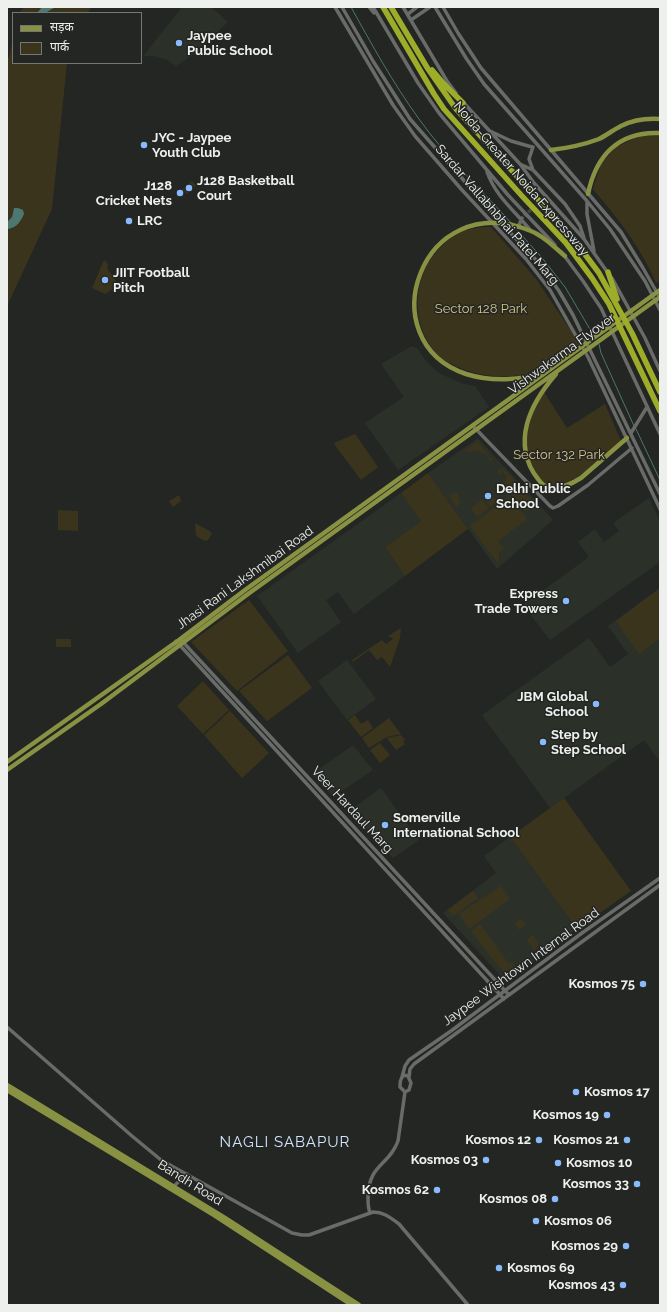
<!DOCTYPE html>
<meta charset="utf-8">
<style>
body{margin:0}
#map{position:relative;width:667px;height:1312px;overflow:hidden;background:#242623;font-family:Raleway,"Noto Sans Devanagari",sans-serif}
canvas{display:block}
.frame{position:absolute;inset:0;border:8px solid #eef0ee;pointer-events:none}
.legend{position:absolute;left:12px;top:12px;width:130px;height:52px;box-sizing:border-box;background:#242623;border:1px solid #757774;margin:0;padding:5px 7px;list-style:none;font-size:12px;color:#eef0ee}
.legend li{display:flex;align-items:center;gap:8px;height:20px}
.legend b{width:20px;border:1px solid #757774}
</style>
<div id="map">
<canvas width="667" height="1312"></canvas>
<div class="frame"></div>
<ul class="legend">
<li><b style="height:5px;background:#889242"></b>सड़क</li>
<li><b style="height:11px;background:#3b341d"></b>पार्क</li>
</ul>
</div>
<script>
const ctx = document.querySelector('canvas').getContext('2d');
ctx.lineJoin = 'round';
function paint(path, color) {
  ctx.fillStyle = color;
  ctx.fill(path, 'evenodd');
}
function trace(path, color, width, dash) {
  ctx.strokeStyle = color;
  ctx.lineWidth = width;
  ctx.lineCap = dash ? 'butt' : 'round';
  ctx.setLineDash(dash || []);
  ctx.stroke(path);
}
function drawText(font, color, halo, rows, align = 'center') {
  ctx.font = font + ' Raleway,sans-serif';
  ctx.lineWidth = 3;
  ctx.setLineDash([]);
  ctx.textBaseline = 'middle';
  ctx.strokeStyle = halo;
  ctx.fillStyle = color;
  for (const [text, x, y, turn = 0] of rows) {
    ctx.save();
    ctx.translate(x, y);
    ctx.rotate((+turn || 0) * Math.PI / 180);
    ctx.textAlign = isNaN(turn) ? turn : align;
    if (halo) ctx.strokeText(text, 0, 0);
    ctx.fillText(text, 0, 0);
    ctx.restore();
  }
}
paint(new Path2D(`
 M182,7H211L228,22L190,57L176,66L167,60L154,56H145L144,55Z
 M412,346L417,348L426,361L439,373L461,383L475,386L489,407L398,470L365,423L404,397L381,364Z
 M478,438L553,520L497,569L428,473Z
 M401,493L421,521L385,547L405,576L354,614L338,592L326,600L341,622L298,653L257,596Z
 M649,498L660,521V562L550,640L523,605L589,557L578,542L595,529L604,542L619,531L613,523Z
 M660,588V762L644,740L550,808L482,715L589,638L610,667L628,654L608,626Z
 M347,660L376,699L347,720L318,681Z
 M353,745L373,770L333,797L312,774Z
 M381,788L419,840L393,858L349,811Z
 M510,837L577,929L506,982L443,913L496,873L484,856Z`), '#2b3129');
paint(new Path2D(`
 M24,7H42L37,13H19Z
 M56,7H92L87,13H45Z
 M13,39V63H67L52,209L8,304H7V228L9,229L13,228V211L12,217L7,222V59L9,57Z
 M657,135L660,136V281L656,283C642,249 617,217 593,189L601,164L615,148L639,136Z
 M191,181L196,185L187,194L182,190Z
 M485,227H491L536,279L580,344C571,352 561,361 550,366C520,380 484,380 454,365C447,362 441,359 436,353C407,320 413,266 449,240C454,236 460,232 467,230C473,228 479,228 485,227Z
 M104,260L108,264L107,268L118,284L106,294L92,288Z
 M544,392L567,428L605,404L621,441C602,457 580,483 554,485C547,486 543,482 539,477C518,452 527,416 544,392Z
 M355,434L378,467L361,480L334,444V443Z
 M477,441L493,460L490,462L489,458L486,454L473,450L472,452L465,451Z
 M501,468L504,469L535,503L529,510H524L504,483L507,476L502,471L500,475L498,474V470Z
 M428,473L468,529L405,576L385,547L421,521L401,493Z
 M455,492L458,495V498H460V503L456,507L448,494L451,495Z
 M179,495L181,501L173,507L169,501Z
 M493,496L497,501L490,507L486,501Z
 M510,496L527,519L498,541L504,550L499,552V560L497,562L470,526Z
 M482,500L489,508L477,517L471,508Z
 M58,510L78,511V531L58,530Z
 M195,523L210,531L212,534L208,540L205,541L196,536Z
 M660,588V638L639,654L616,621Z
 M249,600L288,651L237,691L191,642Z
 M401,628L400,638L390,667L382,657L377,660L369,650L353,662L352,660L382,640L386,644L393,639L391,637H389L388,636Z
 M56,639H71V647H56Z
 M288,655L312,688L267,721L239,691Z
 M203,681L229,710L203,734L177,706Z
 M230,711L269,753L242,778L204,735Z
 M355,715L361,724L368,720L373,728L361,737L348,720Z
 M389,718L401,734L387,737L369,748L362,738Z
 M401,735L405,740L403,741L405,744L396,750L387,738Z
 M380,743L390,755L380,763L370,750Z
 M564,798L631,891L577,929L510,837Z
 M501,886L510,899L469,929L459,914Z
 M473,891L478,898L453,916L448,910Z
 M521,919L526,925L519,930L515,923Z
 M480,924L509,964L513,962L515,966L504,972L489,955L471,931Z
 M533,935L539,945L534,950L527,940Z`), '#3b341d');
paint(new Path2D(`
 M42,7H56L45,13H37Z
 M14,208H18L23,210L24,214C21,221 17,227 9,229L7,228V222L12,217Z`), '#4e7772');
trace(new Path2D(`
 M351,7C372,45 393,83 419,119C446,157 482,190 513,225
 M518,231L543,259L565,287L594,336
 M599,344L601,353L634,426
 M636,429L660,480`), '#4e7772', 1);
trace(new Path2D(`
 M524,216L548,195`), '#424441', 3.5, [3.5, 2]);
trace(new Path2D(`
 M335,7L393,105L415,136L462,190L526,259L550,290L588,357L660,509
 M342,7L373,61L410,119L502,224L539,263L559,291L573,315L660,494
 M369,7L374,13
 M373,7L418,83L439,113L508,195L555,245
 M403,7L447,81L456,93
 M435,7L466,58L484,84L587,201L610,229L645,281L660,310
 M443,7L458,33L481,68L621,232L643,268L660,298
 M408,14L417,7
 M411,20L430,7
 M462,101L520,164L534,183L584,239L608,273
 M490,131L511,141L532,147
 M533,147L529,159L533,170
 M522,165L533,170L565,204L580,226L584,238
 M487,172C496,197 515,211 531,231
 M587,201V214L594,251
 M518,227L522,218
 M563,254L583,281L601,308L660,434
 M612,278L645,338L660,371
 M473,426L550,506L553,508L558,506L588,485L632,448
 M631,433L647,407
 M176,641L504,999
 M182,641L509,995
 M7,1027L132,1136L161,1160L292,1233L302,1235H309L373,1212C384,1212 391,1218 399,1224L468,1305
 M404,1075L408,1076L411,1083L409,1090L405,1092L400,1087C400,1082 400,1079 404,1075Z
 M402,1077L405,1066L409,1060L451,1031L582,933L660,878
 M409,1077L410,1069L414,1064L660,885
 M173,1187L187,1174
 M370,1213C368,1208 368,1204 368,1198C368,1164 389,1166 398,1141L405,1092`), '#686b68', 3.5);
trace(new Path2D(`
 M551,150C568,148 583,145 599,139C607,135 613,130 621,126C633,120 646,118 660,119
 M588,194C596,155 619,131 660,133
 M546,371C521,381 492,382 466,374C368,341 421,186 531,231C544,236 554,247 565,256
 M556,374C543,389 532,405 527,424C522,443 525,463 538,479C541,483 544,487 550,488C560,489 573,483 581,478L627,438
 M7,762L179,640L245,590L660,290
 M7,770L101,704L248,594L660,297
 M7,1085L225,1218L359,1305
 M7,1090L214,1215L352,1305`), '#889242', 4.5);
trace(new Path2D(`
 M383,7L434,94L444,109L522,196L566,243L592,278L609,304L660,411
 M391,7L428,69L456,109L572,237L599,273L632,333L660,392
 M432,70L444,84L463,103
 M608,272L617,299`), '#9dac29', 5.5);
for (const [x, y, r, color] of [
 [179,43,4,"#88bafc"],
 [144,145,4,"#88bafc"],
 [189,188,4,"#88bafc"],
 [180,193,4,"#88bafc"],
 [129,221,4,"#88bafc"],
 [105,280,4,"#88bafc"],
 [488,496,4,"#88bafc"],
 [566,601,4,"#88bafc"],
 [596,704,4,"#88bafc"],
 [543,742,4,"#88bafc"],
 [385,825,4,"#88bafc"],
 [643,984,4,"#88bafc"],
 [576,1092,4,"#88bafc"],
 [607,1115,4,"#88bafc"],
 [539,1140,4,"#88bafc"],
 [627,1140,4,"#88bafc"],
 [486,1160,4,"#88bafc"],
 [558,1163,4,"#88bafc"],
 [637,1184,4,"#88bafc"],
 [437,1190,4,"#88bafc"],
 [555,1199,4,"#88bafc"],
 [536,1221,4,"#88bafc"],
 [626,1246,4,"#88bafc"],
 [499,1268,4,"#88bafc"],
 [623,1285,4,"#88bafc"]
]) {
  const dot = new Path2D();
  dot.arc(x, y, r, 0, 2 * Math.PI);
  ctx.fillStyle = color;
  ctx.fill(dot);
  trace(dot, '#242623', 1.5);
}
drawText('bold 13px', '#eef0ee', '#242623', [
 ["Jaypee",187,36,"left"],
 ["Public School",187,51,"left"],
 ["JYC - Jaypee",152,138,"left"],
 ["Youth Club",152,153,"left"],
 ["J128 Basketball",197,181,"left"],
 ["Court",197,196,"left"],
 ["J128",172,186],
 ["Cricket Nets",172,201],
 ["LRC",137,221,"left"],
 ["JIIT Football",113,273,"left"],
 ["Pitch",113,288,"left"],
 ["Delhi Public",496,489,"left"],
 ["School",496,504,"left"],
 ["Express",558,594],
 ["Trade Towers",558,609],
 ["JBM Global",588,697],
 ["School",588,712],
 ["Step by",551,735,"left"],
 ["Step School",551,750,"left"],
 ["Somerville",393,818,"left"],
 ["International School",393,833,"left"],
 ["Kosmos 75",635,984],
 ["Kosmos 17",584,1092,"left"],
 ["Kosmos 19",599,1115],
 ["Kosmos 12",531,1140],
 ["Kosmos 21",619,1140],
 ["Kosmos 03",478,1160],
 ["Kosmos 10",566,1163,"left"],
 ["Kosmos 33",629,1184],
 ["Kosmos 62",429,1190],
 ["Kosmos 08",547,1199],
 ["Kosmos 06",544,1221,"left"],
 ["Kosmos 29",618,1246],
 ["Kosmos 69",507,1268,"left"],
 ["Kosmos 43",615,1285]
], 'right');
drawText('13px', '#eef0ee', '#242623', [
 ["Noida-Greater Noida Expressway",521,179,49],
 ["Sardar Vallabhbhai Patel Marg",497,215,49],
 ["Vishwakarma Flyover",562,354,-36],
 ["Jhasi Rani Lakshmibai Road",245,578,-36],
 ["Veer Hardaul Marg",352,810,47],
 ["Jaypee Wishtown Internal Road",521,967,-36],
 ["Bandh Road",190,1183,32]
]);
drawText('13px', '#d3c289', '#242623', [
 ["Sector 128 Park",481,309],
 ["Sector 132 Park",559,455]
]);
ctx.letterSpacing = '1px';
drawText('15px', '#d1e4fd', '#242623', [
 ["NAGLI SABAPUR",285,1142]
]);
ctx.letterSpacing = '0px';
</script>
